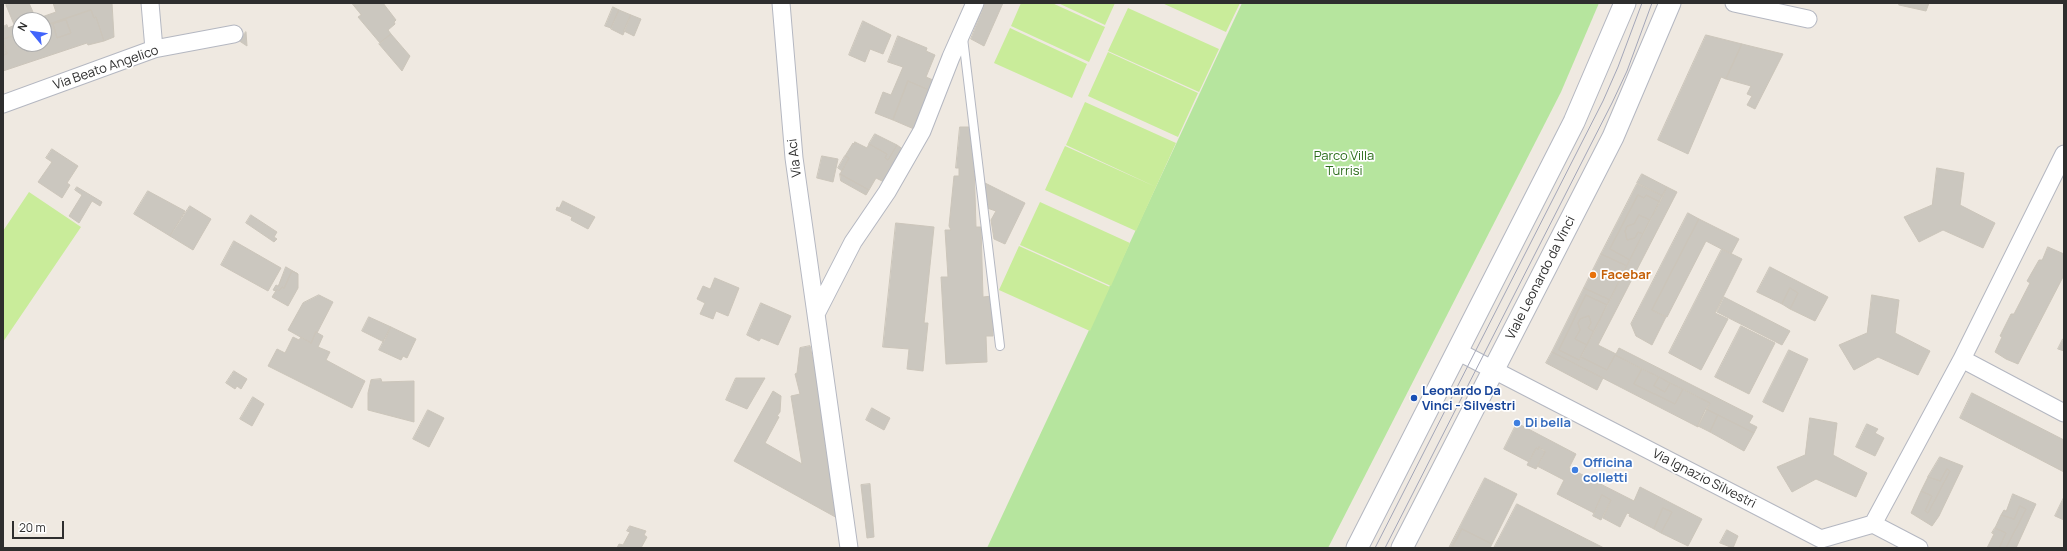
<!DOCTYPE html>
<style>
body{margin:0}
#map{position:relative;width:2067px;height:551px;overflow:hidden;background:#efe9e1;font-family:Manrope,sans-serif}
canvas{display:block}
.frame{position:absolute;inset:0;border:4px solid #2e2e2e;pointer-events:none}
.north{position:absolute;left:12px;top:12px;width:40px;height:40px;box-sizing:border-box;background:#fff;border:1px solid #ababab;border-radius:50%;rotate:299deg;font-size:11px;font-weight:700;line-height:16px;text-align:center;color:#2e2e2e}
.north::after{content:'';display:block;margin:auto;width:14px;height:18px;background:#4264fb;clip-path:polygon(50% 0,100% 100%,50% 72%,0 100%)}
.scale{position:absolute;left:12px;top:521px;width:52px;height:18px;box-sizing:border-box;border:2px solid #2e2e2e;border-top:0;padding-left:5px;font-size:12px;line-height:14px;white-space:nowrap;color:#2e2e2e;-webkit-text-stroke:3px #fff;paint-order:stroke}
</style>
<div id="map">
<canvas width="2067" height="551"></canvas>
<div class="frame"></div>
<div class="north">N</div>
<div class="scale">20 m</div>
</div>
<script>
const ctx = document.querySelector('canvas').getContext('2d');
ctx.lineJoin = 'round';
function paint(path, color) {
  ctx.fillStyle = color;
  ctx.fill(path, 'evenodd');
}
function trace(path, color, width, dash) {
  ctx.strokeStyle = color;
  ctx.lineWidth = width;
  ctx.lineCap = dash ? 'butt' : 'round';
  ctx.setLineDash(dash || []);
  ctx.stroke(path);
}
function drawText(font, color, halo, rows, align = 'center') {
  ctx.font = font + ' Manrope,sans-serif';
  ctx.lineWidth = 3.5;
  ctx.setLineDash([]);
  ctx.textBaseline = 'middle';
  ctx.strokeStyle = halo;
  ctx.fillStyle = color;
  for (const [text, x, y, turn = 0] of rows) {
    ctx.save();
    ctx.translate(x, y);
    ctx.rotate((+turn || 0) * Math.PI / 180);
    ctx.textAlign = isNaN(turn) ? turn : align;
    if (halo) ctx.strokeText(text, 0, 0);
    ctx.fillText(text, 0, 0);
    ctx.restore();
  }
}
paint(new Path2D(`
 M1242,3H1599L1561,92L1328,548H987Z`), '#b6e59e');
paint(new Path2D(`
 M1021,3H1052L1105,27L1089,62L1011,26Z
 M1058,3H1115L1105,25Z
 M1162,3H1240L1226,32Z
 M1128,8L1219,49L1199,92L1108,51Z
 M1010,28L1087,64L1072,98L994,63Z
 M1108,52L1198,93L1178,137L1088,96Z
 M1085,102L1176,143L1156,187L1066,145Z
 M1065,146L1156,187L1136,231L1045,190Z
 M29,192L81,227L3,342V231Z
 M1040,202L1130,243L1111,286L1020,245Z
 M1019,246L1110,287L1090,331L999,290Z`), '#c9ec9a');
const building = new Path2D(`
 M11,3H29L36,19L56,12L53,3H112L114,37L104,41L96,17L94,18L91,10L44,26V20H20V34H18L6,5Z
 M352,3H383L396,20L394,22L395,24L388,30L391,34L380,43L358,17L361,15Z
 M985,3H1003L984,46L971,39Z
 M1900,3H1929L1926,11L1899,5Z
 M613,7L619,10L611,28L605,26Z
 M91,10L94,18L96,17L104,41L88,45L87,43L3,71V55L7,54L3,39L20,34V44H44V26ZM66,20L71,33L57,38L53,24Z
 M619,10L631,15L623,35L611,29Z
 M631,15L641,19L634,36L624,31Z
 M66,20L71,33L57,38L53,24Z
 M863,21L891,35L883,54L870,49L865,62L849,55Z
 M7,25L8,28L15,25L18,34L3,39V27Z
 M246,32L247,46L238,40Z
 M391,34L410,56L402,71L379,44Z
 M1706,35L1742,44L1726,79L1721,77L1688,154L1658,140Z
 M898,36L927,48L926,51L935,55L926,77L933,80L929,90L908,81L893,120L875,113L883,92L891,95L903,67L888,62Z
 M3,41L7,54L3,55Z
 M1742,44L1783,54L1755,109L1747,105L1752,96L1747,94L1751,86L1726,79Z
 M908,81L929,90L914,129L893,120Z
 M960,127H973L976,227H981L983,297L992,296L993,336H986L987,362L946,364L941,277H948L945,230H951L949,226L954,176H959V168H956Z
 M875,134L897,145L888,160L885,158L887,154L869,144Z
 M855,142L867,148L869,144L887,154L885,158L888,160L897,145L904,150L886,183L876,178L869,190L840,174L849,158L845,156L853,143L854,144Z
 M52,149L78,166L67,183L70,185L62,198L38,182L52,162L46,158Z
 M822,156L838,159L833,182L817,178Z
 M845,156L849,158L842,171L838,168Z
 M1937,168L1964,173L1960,205L1995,223L1983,248L1943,230L1919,242L1904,217L1932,205Z
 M840,174L869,190L866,195L841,181Z
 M1642,174L1667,187L1663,196L1637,183Z
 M985,183L1025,203L1005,244L994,239L991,220L996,211L987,208Z
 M1637,184L1663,196L1660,202L1646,195L1644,198L1638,195L1610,249L1630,260L1627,266L1601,254Z
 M77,187L102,202L100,206L92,201L79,223L69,216L82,195L75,190Z
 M1667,187L1677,192L1598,345L1616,354L1619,348L1753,416L1749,423L1757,427L1754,433L1706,409L1710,403L1615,355L1607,370L1581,357Z
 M148,191L185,211L170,236L134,214Z
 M1638,195L1644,198L1646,195L1660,202L1650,220L1639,215L1634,224L1627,226L1625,231L1627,240L1635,238L1638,232L1643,234L1630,260L1610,249Z
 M563,201L595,217L588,229L571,220L572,217L556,210L557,207L559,208Z
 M190,206L211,219L193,250L170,236Z
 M1688,213L1699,219L1652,310L1666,317L1652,345L1636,336L1631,324Z
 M251,215L277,232L274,237L277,239L274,242L246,223Z
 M1639,215L1650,220L1643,234L1638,232L1635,238L1627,240L1625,231L1627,226L1634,224Z
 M1699,219L1739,239L1731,254L1706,241L1667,317L1652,310Z
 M896,223L934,227L924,323H928L923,371L907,369L909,349L883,347Z
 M234,241L281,268L268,291L221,265Z
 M2048,247L2064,254V275L2018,364L2006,359L1995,352L2002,337L2000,336L2011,314H2014L2030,283L2027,281L2039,260H2042Z
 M1722,249L1742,259L1715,313L1728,319L1701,370L1669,353Z
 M1601,254L1627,266L1610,300L1584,288Z
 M286,267L298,274L292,271L284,288L282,287L279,291L277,289L276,291L273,290L276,285L278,286Z
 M1770,267L1828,297L1815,321L1790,309L1798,293L1790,288L1782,304L1757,292Z
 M292,271L298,274V288L288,306L272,297L277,289L279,291L282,287L284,288Z
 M715,278L739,288L728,316L716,311L713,319L700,314L705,303L697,299L703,286L710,289Z
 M1584,288L1610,300L1607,305L1586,295L1559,350L1579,360L1581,357L1607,370L1615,355L1642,369L1634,384L1675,404L1683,389L1710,403L1698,427L1552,352Z
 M1790,288L1798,293L1790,309L1782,304Z
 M319,295L333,302L317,333L316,332L311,343L288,330L303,303Z
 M1586,295L1607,305L1594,332L1588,328L1591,323L1589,316L1580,319L1578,323L1580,330L1575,339L1587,345L1579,360L1559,350Z
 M1872,295L1899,300L1895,333L1930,351L1918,375L1878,357L1854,370L1839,345L1867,333Z
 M1724,297L1790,331L1782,345L1717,312Z
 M761,303L791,316L778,345L761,338L759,341L747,335Z
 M1589,316L1591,323L1588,328L1594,332L1587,345L1575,339L1580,330L1578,323L1580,319Z
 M369,317L391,327L384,342L362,331Z
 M1741,326L1775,343L1749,394L1715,377Z
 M391,327L416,339L407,358L403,356L401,360L379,350Z
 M316,332L323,336L318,347L330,352L326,360L365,381L352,408L268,366L277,349L285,353L293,337L299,340L301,337L311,343Z
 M2063,339H2064V351L2058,349Z
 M810,346L815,369L839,519L734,461L773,391L781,396L780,412L777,416L779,417L765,443L802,464L791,396L800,394L795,374L797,373L800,348Z
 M1789,350L1808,359L1783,412L1763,402Z
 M1552,352L1603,378L1597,390L1546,363Z
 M1642,369L1659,377L1654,386L1665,392L1670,383L1683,389L1675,404L1634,384Z
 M234,371L247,379L241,389L237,386L235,389L226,383Z
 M1659,377L1670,383L1665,392L1654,386Z
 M736,378H765L747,409L726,400Z
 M381,379L382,382L414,381V422L368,410V393L371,380Z
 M1972,393L2064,440V472L1960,418Z
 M253,397L264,404L252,426L240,419Z
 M872,408L890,418L884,430L866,420Z
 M1706,409L1718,415L1710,432L1698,426Z
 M428,410L444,418L429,447L413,439Z
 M1718,415L1754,433L1744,451L1710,432Z
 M1810,418L1837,423L1833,455L1867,473L1856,497L1816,479L1792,492L1777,467L1805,455Z
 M1517,423L1576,454L1569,468L1634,501L1640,487L1702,519L1688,546L1661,533L1672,512L1663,508L1654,529L1629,516L1630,514L1627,513L1620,527L1603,518L1611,500L1602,495L1594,513L1557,494L1564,480L1537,466L1545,452L1544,450L1539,447L1538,449L1536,448L1529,462L1504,449Z
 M1867,424L1878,429L1875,433L1884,438L1875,456L1856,447Z
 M1539,447L1545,452L1536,469L1527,465L1536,448L1538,449Z
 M1940,457L1963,466L1939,516L1932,526L1911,513L1921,491L1932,496L1925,511L1928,513L1950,471L1947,469L1940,481L1928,477Z
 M1947,469L1950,471L1928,513L1925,511L1932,496L1921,491L1928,477L1940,481Z
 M1485,478L1517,494L1492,544L1462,529L1452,548H1449Z
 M870,484L874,537L867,538L861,485Z
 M2013,494L2036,504L2016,548H2006L2026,509L2020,506L2014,519L2001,515L2004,510L2006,511Z
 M1602,495L1611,500L1601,520L1593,516Z
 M2064,497V520L2055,516Z
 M1517,504L1604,548H1494Z
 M2020,506L2026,509L2006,548H1999L2006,533L1995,528L2001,515L2014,519Z
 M1663,508L1672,512L1661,533L1654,529Z
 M630,526L646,531L644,535L647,537L641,548H617L619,544L623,545L630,532L627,531Z
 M1995,528L2006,533L1999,548H1987L1994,534L1992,533Z
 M1462,529L1492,544L1490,548H1452Z
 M1727,530L1738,536L1733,548L1720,543Z`);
paint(building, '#cbc7bf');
trace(building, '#cbc5ba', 1);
const service = new Path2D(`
 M963,38L1000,346`);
const minor = new Path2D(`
 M150,3L154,49
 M781,3L794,158L849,548
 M1734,3L1808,19
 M3,104L154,49L234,34
 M817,312L853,242L887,192L922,131L951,57L975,3
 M1457,351L1821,539L1873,524L1919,548
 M1962,359L2064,154
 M1873,524L1962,359L2064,413`);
const tertiary = new Path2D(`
 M1357,548L1574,122L1625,3
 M1402,548L1613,137L1670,3`);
trace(service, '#b4b7c1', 10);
trace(minor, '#b4b7c1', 19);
trace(tertiary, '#b4b7c1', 23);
trace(service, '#fff', 8);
trace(minor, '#fff', 17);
trace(tertiary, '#fff', 21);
trace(new Path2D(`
 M1375,548L1603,101L1618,67L1642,3
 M1385,548L1612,103L1627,71L1652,3`), '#a3a6b8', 1);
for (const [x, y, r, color] of [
 [1593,275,4,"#e8710a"],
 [1414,398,4,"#1a4fb4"],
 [1517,423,4,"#3f7fe0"],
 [1575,470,4,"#3f7fe0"]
]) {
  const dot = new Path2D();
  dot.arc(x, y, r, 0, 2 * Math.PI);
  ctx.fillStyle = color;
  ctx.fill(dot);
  trace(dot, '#fff', 1.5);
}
drawText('13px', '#2e2e2e', '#fff', [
 ["Via Beato Angelico",106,68,-19],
 ["Via Aci",795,158,-97],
 ["Viale Leonardo da Vinci",1541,278,-63],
 ["Via Ignazio Silvestri",1704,479,27]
]);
drawText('13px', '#2c6e1b', '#fff', [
 ["Parco Villa",1344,156],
 ["Turrisi",1344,171]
]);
drawText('bold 13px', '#c56008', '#fff', [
 ["Facebar",1601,275]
], 'left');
drawText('bold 13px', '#164399', '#fff', [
 ["Leonardo Da",1422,391],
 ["Vinci - Silvestri",1422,406]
], 'left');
drawText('bold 13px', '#366cbe', '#fff', [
 ["Di bella",1525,423],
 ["Officina",1583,463],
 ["colletti",1583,478]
], 'left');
</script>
